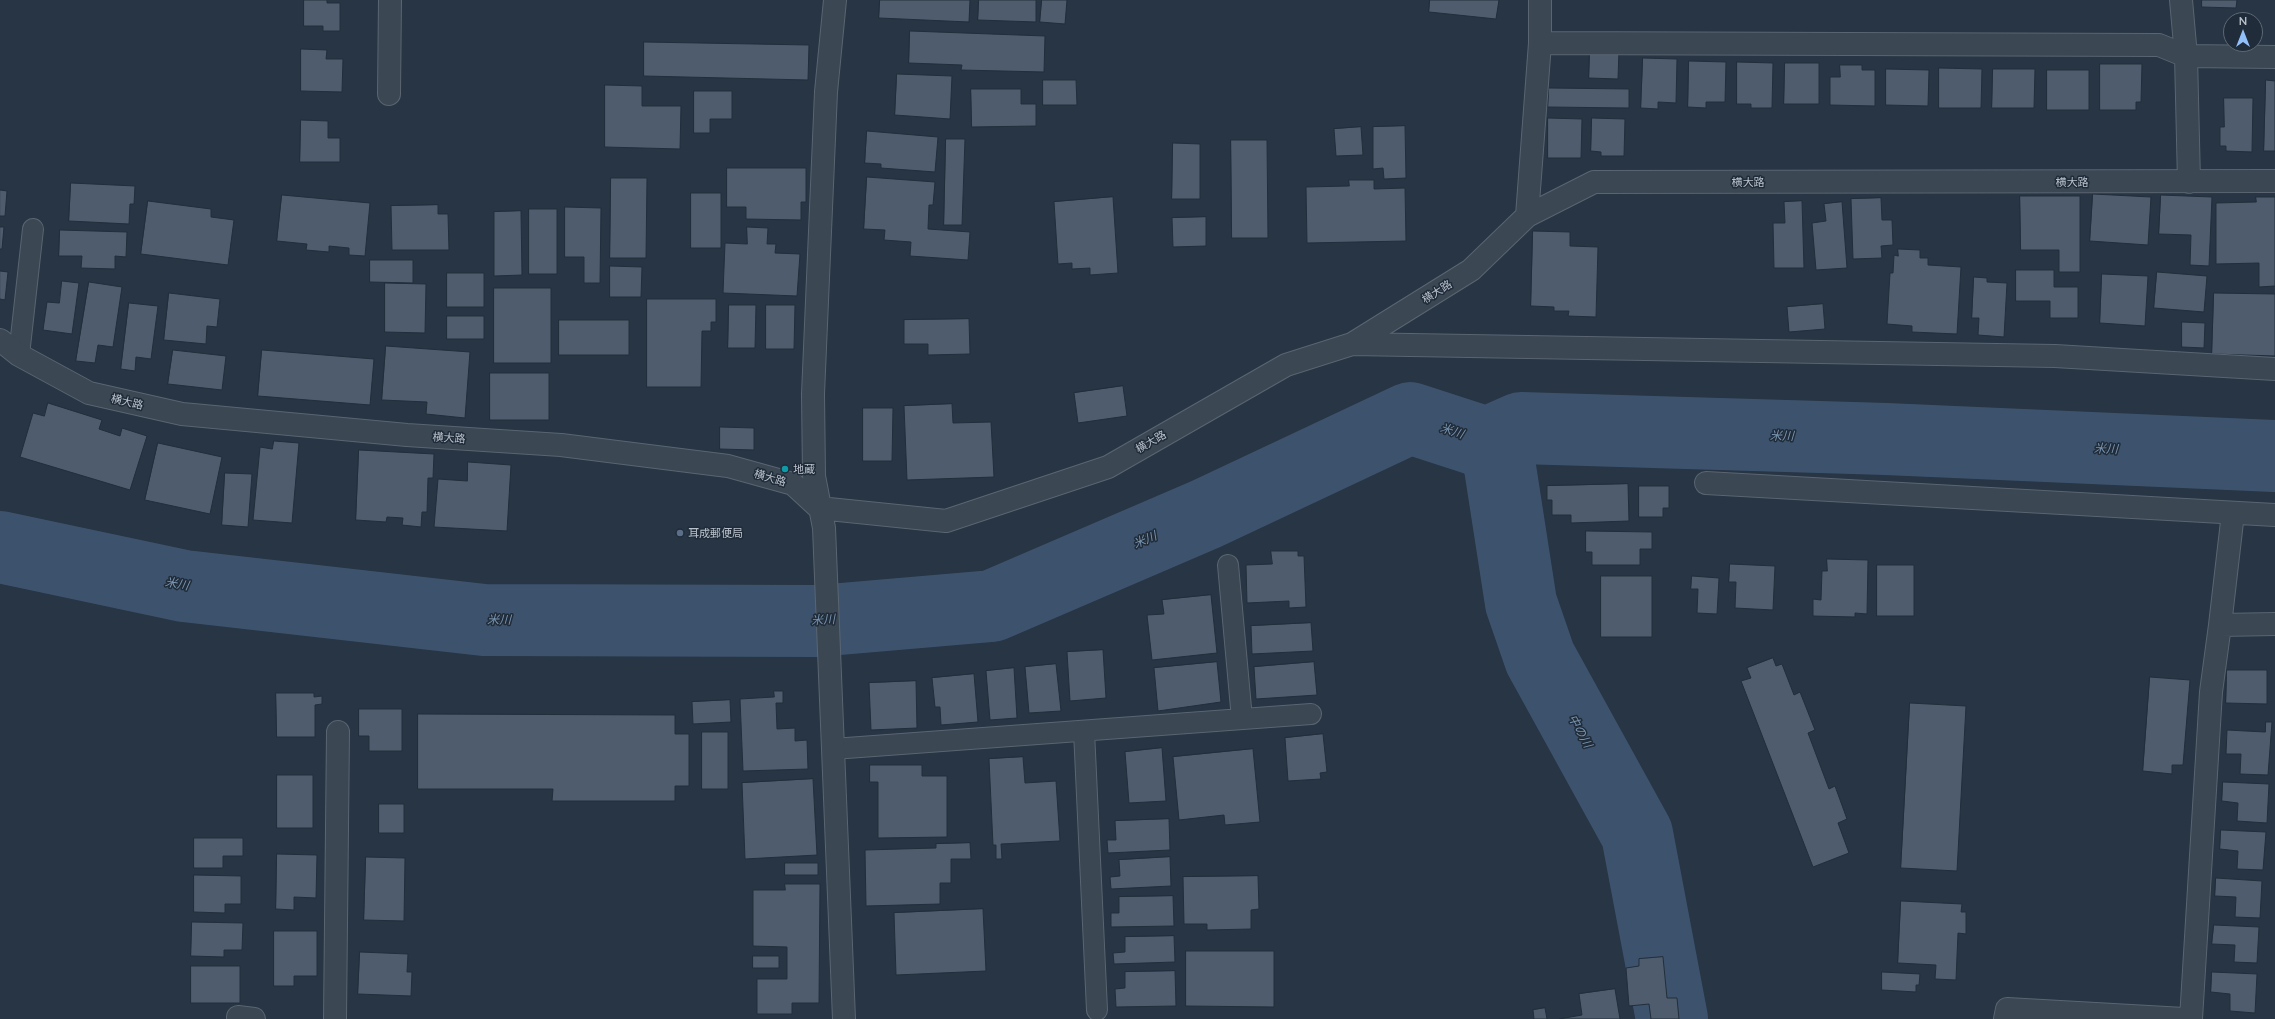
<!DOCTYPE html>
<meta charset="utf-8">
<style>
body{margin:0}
#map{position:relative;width:2275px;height:1019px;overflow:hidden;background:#273544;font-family:Lato,sans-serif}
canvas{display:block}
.north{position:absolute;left:2223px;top:12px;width:40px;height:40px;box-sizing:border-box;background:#202c39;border:1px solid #5d6874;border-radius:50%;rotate:0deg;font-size:11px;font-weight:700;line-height:16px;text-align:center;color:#b9c2cd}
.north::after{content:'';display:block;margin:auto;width:14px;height:18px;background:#91bffa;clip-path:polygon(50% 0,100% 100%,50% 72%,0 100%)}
</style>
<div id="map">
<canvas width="2275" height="1019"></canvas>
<div class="north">N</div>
</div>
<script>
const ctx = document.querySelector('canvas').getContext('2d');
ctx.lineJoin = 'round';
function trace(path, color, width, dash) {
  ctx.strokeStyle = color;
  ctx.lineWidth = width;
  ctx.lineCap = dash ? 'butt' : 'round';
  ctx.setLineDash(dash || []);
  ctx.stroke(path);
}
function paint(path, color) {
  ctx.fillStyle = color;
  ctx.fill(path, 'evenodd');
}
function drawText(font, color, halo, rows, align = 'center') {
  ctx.font = font + ' Lato,"Noto Sans JP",sans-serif';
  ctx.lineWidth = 3;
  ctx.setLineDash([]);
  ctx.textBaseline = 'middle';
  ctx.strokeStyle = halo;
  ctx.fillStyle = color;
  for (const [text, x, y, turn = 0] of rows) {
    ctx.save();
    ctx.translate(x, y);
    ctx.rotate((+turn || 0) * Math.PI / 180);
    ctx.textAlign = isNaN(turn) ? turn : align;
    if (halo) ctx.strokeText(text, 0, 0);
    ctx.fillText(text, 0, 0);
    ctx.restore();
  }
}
trace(new Path2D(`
 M1487,443L1499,461L1521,603L1540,658L1637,834L1672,1019
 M0,547L184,586L484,620L817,621L992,606L1206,514L1410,418L1487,443L1521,428L1886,439L2275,456`), '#3d536d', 72);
const building = new Path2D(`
 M304,0H327V3H340V31H323V26H304Z
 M880,0H970L969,22L879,18Z
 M979,0H1036V22L978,20Z
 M1042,0H1067L1065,24L1040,22Z
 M1430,0H1499L1496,19L1429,12Z
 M2202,0H2237L2236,8L2202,7Z
 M910,31L1045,36L1044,72L961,70L962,65L909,63Z
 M644,42L809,45L808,80L644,76Z
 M301,49L327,50L326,59H343L342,92L301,91Z
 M1590,49L1619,50L1618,79L1589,78Z
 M1643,58L1677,59L1676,103L1658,102V109L1641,108Z
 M1689,61L1726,62L1725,102H1706V108L1688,107Z
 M1737,62L1773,63L1772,108H1751V104H1737Z
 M1785,63H1819V104H1784Z
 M2100,64H2142L2141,102H2136V110H2100Z
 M1840,65H1862V70H1875V106L1830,105V77H1840Z
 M1939,68L1982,69L1981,108H1939Z
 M1886,69L1929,70L1928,106L1886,105Z
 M1993,69H2035L2034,108H1992Z
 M2047,70H2089V110H2047Z
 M897,74L952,76L950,119L895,115Z
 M1043,80H1076L1077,105H1043Z
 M2266,80L2275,81V151H2264Z
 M605,85L642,86V106H681L680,149L605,147Z
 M1549,88L1629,89V108L1548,107Z
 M971,89H1021V104H1036V126L972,127Z
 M694,91H732V119H710V133H694Z
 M2224,98H2253L2252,152L2226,151V146H2220V127H2224Z
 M1548,118L1582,119L1581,158H1548Z
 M1592,118L1625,119L1624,156H1601V152L1591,151Z
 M301,120L328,121V138H340V162H300Z
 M1405,126L1406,178L1384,179L1383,168L1373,169V127Z
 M1361,127L1363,155L1336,156L1334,129Z
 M867,131L938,137L935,172L881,168V164L865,163Z
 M946,139H965L962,225H944Z
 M1231,140H1267L1268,238H1232Z
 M1173,143L1200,144V199H1172Z
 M727,168H806V202H801V220L746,219V207H727Z
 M867,177L935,182L933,205H929L928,229L970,232L968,260L910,256L911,242L884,240L885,230L864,229Z
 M611,178H647L646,258H610Z
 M1349,180H1374V189L1405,188L1406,241L1307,243L1306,187L1349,186Z
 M71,183L135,186L134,204H130L129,224L69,221Z
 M0,190L7,191L5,216H0Z
 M691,193H721V248H691Z
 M2093,194L2151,197L2148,245L2090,241Z
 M282,195L370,203L365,256L349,255V248L329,246V252L306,250L307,244L277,241Z
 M2161,195L2212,197L2209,266L2190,265L2191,235L2159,234Z
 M2020,196H2080V272H2059V250H2021Z
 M1113,197L1118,273L1090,275V268L1072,269V263L1058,264L1054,202Z
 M2256,197H2275V286L2259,287V263L2216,264V203L2256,202Z
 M1881,198L1882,220H1892L1893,245L1881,246L1882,258L1853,259L1851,199Z
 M148,201L211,209V217L234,220L228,265L141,254Z
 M1802,201L1804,268H1774L1773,223H1785L1784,202Z
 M1842,202L1847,268L1816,270L1812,223L1826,221L1824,204Z
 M438,205V214H448L449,250H392L391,206Z
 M565,207L601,208L600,283H584V257H565Z
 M529,209H557V274H529Z
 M521,211L522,275L494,276V212Z
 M1206,217V246L1173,247L1172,218Z
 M0,227H4L2,249H0Z
 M747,227L768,228L767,244H776L775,253L800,254L797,296L723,293L725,243L747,244Z
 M60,230L127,232L126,257L115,256V269L81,268L82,256H59Z
 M1533,231L1570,232V246L1598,247L1596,317L1568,316L1569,311H1554V307L1531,306Z
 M1898,249L1920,250V258H1928V265L1961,267L1957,334L1912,332V326L1887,324L1890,273H1893L1894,255L1898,256Z
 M370,260H413V283L370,282Z
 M610,266L642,267L641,297H610Z
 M2016,270H2054V287H2078V318H2050V301H2016Z
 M0,271L8,272L5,300L0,299Z
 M2157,272L2207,276L2204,312L2154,308Z
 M447,273H484V307H447Z
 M2102,274L2148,276L2145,326L2100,323Z
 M1974,277L1987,278V282L2007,283L2004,337L1978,335L1979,318H1972Z
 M62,281L79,283L72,334L43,330L47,302L59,303Z
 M89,282L122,287L113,347L98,345L95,363L76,361Z
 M385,283L426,284L425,333L385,332Z
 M494,288H551V363H494Z
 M169,293L220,299L217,327L207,326L206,344L164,340Z
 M2214,293L2275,294V356L2212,354Z
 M647,299H716V322H711V331H702L701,387H647Z
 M129,303L158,306L151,359L136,357L135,371L121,369Z
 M1823,304L1825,329L1789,332L1787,307Z
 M729,305H756L755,348H728Z
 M766,305H795L794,349H766Z
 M447,316H484V339H447Z
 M969,319L970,354L928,355V344H904V320Z
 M559,320H629V355H559Z
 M2182,322L2205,323L2204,348L2182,347Z
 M386,346L470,352L465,418L426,414L427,402L382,400Z
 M173,350L226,356L222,390L168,384Z
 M262,350L374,359L370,405L258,396Z
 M490,373H549V420H490Z
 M1123,386L1127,416L1078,423L1074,393Z
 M48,403L102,420L99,429L120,436L122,428L147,436L130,490L20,457L33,413L44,416Z
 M952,404L953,423L991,422L994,477L907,480L904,406Z
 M863,408H893L892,461H863Z
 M720,427L754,428V450L720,449Z
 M274,441L299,443L292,523L253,520L260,447L272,449Z
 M158,443L222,457L210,514L145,500Z
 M359,450L434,454L433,478H428L427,512H422L421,527L402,525L403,518L387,517L386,522L356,520Z
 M468,462L511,465L507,531L434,527L438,479L467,481Z
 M225,473L252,474L248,527L222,525Z
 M1628,484L1629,521L1571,523V515H1552V500H1547V486Z
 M1639,486H1669V508H1663V517H1639Z
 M1586,531L1652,532V549H1640V565H1592V552H1586Z
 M1271,551H1298V556H1304L1306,607L1289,608V601L1247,603L1246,565L1272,564Z
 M1827,559L1868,560L1867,614L1855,613V617L1813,616V599L1821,600L1822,571H1827Z
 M1730,564L1775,566L1773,610L1735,608L1736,582H1729Z
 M1877,565H1914V616H1877Z
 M1601,576H1652V637H1601Z
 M1692,576L1719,578L1717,614L1697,613L1698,589H1691Z
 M1211,595L1217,653L1152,660L1147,615L1164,614L1162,600Z
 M1311,623L1313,651L1252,654L1251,626Z
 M1103,650L1106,698L1070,701L1067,652Z
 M1773,658L1776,666L1782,664L1794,695L1800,692L1815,730L1808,733L1829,789L1835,786L1847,819L1838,823L1849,853L1813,867L1741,681L1751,678L1747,668Z
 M1217,662L1221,702L1158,711L1154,668Z
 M1314,662L1317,695L1256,699L1254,667Z
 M1056,664L1061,711L1029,713L1025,667Z
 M1014,668L1017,718L990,720L986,671Z
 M2227,670H2267V704L2226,703Z
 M974,674L978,722L941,725L940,707H935L932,678Z
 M2150,677L2190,680L2183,765H2172V774L2143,771Z
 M916,681L917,728L871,730L869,683Z
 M774,691H783V703H776L777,729L795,728V741L807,740L808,769L743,771L740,699L774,697Z
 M276,693H314V697L322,696V704L315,705V737H277Z
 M730,700L731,722L693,724L692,702Z
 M1910,703L1966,706L1957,871L1901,868Z
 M359,709H402V751H369V736H359Z
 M418,714L675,715V734H689V786H675V801H552L553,789H418Z
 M2266,722H2272L2268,775L2240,774L2241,754H2226L2227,730L2265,732Z
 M702,732H728V789H702Z
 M1323,734L1327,772L1320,773L1321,779L1288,781L1285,738Z
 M1162,748L1166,801L1129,803L1125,752Z
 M1253,749L1260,822L1225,825L1224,815L1179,820L1173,757Z
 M1023,757L1025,783L1056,781L1060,841L1001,844L1002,859H996V845H993L989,759Z
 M870,765H922V776H947V837L878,838V782H870Z
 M277,775H313V828H277Z
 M813,779L817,855L745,859L742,783Z
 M2223,782L2269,784L2267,823L2237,821L2238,803L2222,801Z
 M379,804H404V833H379Z
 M1169,819L1170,850L1108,853L1107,840H1116L1115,821Z
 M2221,830L2266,832L2263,870L2237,869L2238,851L2220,849Z
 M194,838H243V856H223V868H194Z
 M970,843L971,859H951V883H940V904L866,906L865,850L936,848V844Z
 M277,854L317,855L316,898L294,897V910L276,909Z
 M366,857L405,858L404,921L364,920Z
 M1170,857L1171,886L1111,889L1110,877L1120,876L1119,860Z
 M785,863H818V875H785Z
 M194,875L241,876V904H225V913L194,912Z
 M1258,876L1259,909L1251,910V929L1207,930V924H1184L1183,877Z
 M2216,878L2262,881L2260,918L2235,917L2236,897L2215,896Z
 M785,884H820L819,1003H792V1014H757V979H787V947L753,946V890H785Z
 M1173,896L1174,926L1111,927V913H1119V897Z
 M1901,901L1962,904L1961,912H1966V934L1958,933L1956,980L1935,979L1936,965L1898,963Z
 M983,909L986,971L896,975L894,913Z
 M192,922L243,923L242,950H224V957L191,956Z
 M2214,925L2259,927L2257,963L2234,962L2235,945L2212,944Z
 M274,931H317V976H294V986H274Z
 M1174,936L1175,962L1114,964L1113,953L1125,952V937Z
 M1186,951H1274V1007L1186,1006Z
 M360,952L408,954L407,972H412L411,996L358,994Z
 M753,956H779V968H753Z
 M1663,957L1667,998H1677L1679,1019H1651L1649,1004L1629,1006L1626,968L1639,966V959Z
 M191,966H240V1003H191Z
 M1175,971L1176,1006L1116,1007L1115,989L1125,988V972Z
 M1882,972L1920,974L1919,985H1916V992L1882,990Z
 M2212,972L2257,974L2255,1013L2230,1011V994L2211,992Z
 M1615,989L1620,1019H1559L1582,1015L1579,994Z
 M1545,1008L1547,1019H1534L1533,1010Z`);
paint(building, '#4e5c6d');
trace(building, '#222e3b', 1);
const service = new Path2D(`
 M19,355L33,229
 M1228,565L1242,719
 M1084,731L1097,1010
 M833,749L1311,714`);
const minor = new Path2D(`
 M835,0L826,92L813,394L814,476L824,528L844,1019
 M2181,0L2186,56L2189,182
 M1540,43L2159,45L2186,56L2275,57
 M389,94L390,0
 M1527,216L1540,43V0
 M0,340L19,355L89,393L182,414L407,435L561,445L728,466L793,484L819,508L946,521L1108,467L1286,365L1352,344L1471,270L1527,216L1594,182L2275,181
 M1352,344L2055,356L2275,369
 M1706,483L2275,515
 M2233,513L2220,625L2275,624
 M238,1017L254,1019
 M335,1019L338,732
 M2005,1019L2007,1009L2184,1019
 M2191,1019L2211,692L2220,625`);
trace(service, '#5a6571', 22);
trace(minor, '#5a6571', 24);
trace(service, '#3c4754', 20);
trace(minor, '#3c4754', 22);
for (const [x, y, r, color] of [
 [785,469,4,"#0f9aa8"],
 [680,533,4,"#5c6f8a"]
]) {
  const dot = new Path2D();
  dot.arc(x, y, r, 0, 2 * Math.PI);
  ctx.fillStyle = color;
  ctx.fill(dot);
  trace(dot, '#202c39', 1.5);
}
drawText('11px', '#b9c2cd', '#202c39', [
 ["横大路",1748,182],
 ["横大路",2072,182],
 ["横大路",1437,292,-32],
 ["横大路",127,402,13],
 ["横大路",449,438,4],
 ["横大路",1151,442,-30],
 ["横大路",770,478,16]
]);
drawText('11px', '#b9c2cd', '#202c39', [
 ["地蔵",793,469],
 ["耳成郵便局",688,533]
], 'left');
drawText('italic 12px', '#7994b0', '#202c39', [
 ["米川",1452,431,18],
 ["米川",1782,436,2],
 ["米川",2106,449,3],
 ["米川",1145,540,-23],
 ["米川",177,584,10],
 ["米川",499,620,1],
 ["米川",823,620,-3],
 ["中の川",1580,731,61]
]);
</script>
